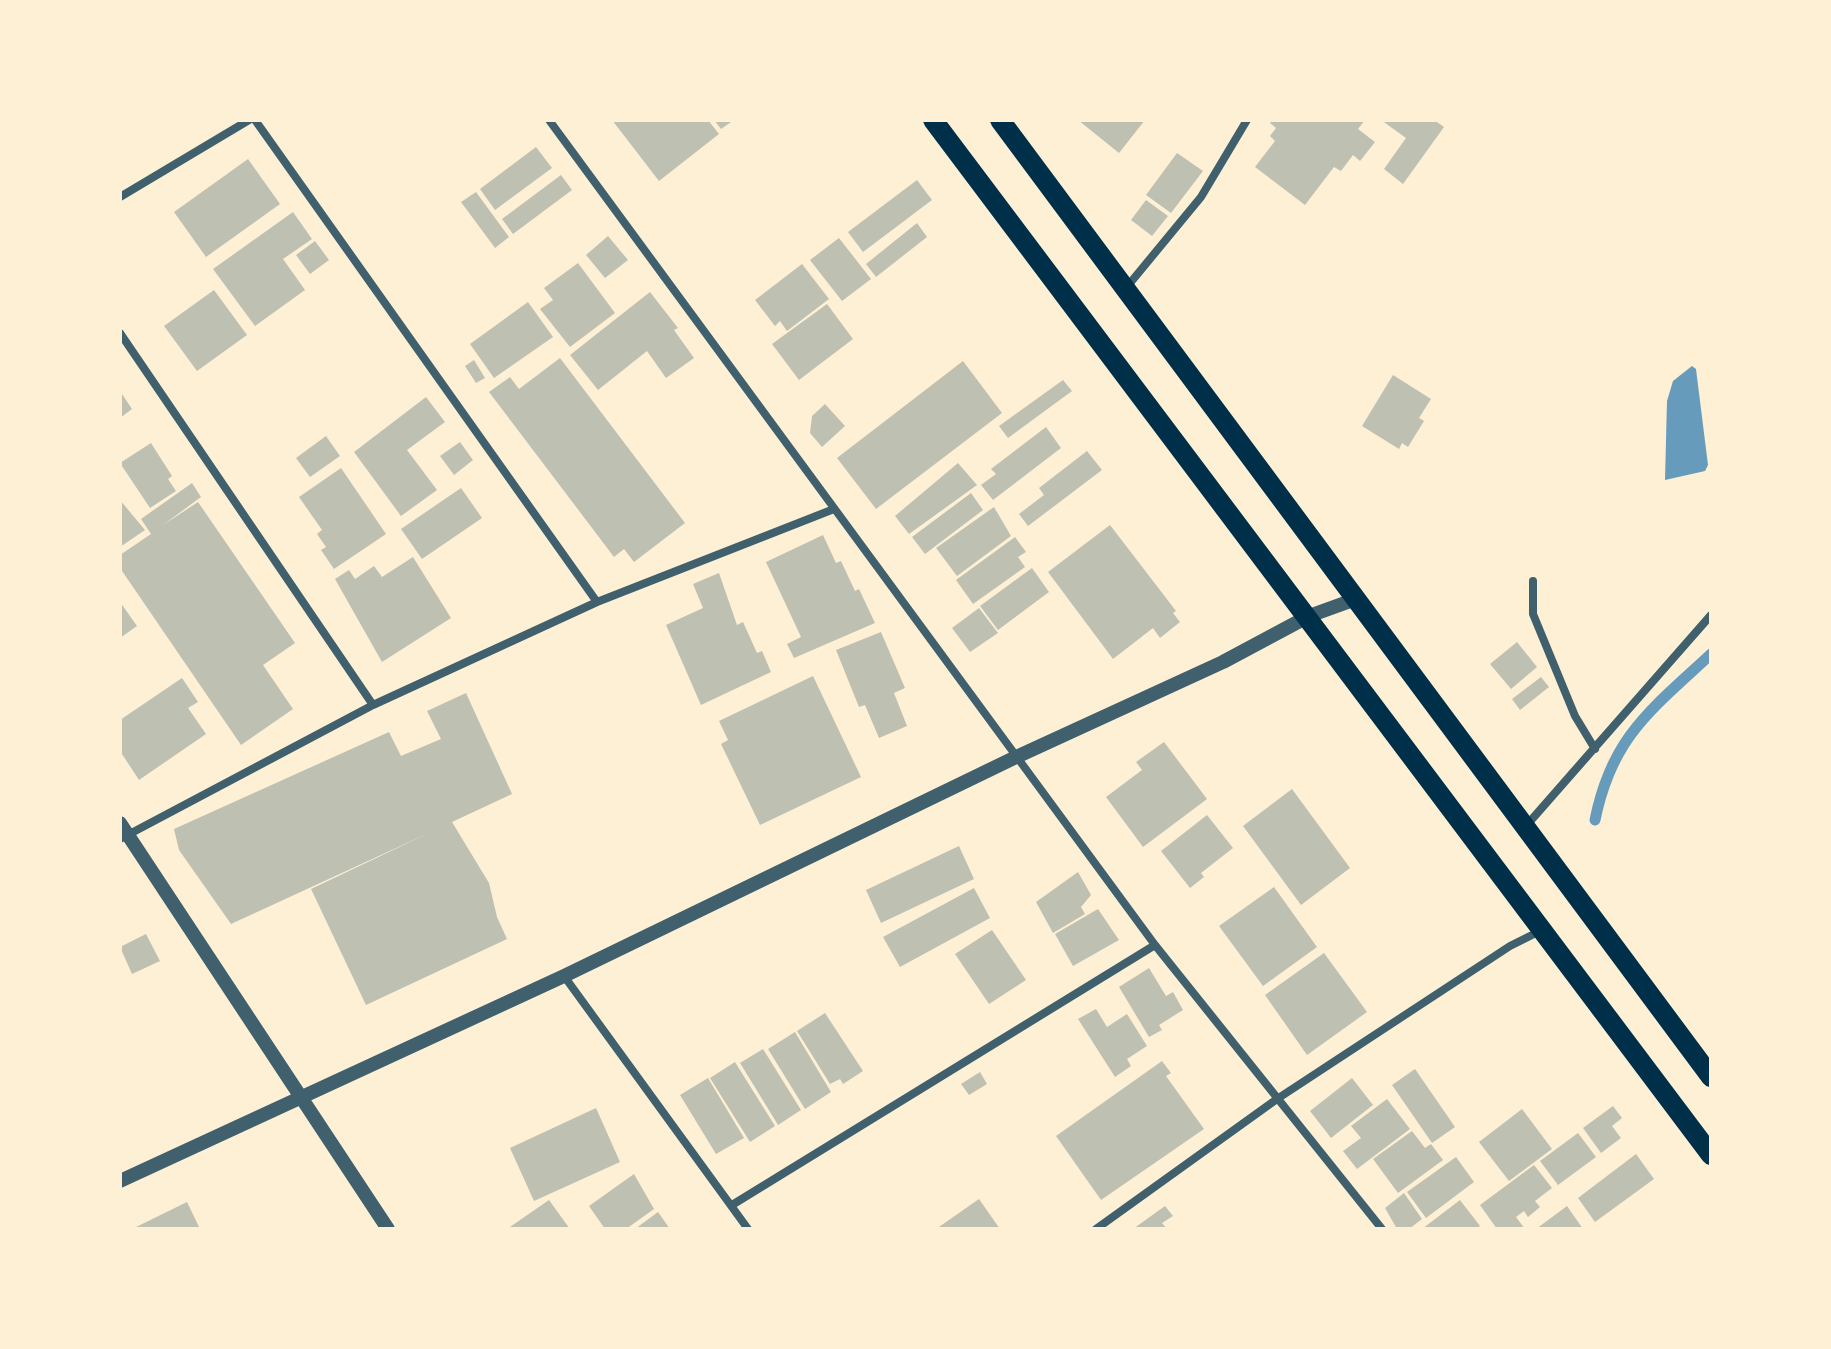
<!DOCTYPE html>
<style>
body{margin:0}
#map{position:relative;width:1831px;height:1349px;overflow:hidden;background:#fdf0d5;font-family:Roboto,sans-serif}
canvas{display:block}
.frame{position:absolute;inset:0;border:122px solid #fdf0d5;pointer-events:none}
</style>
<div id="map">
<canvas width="1831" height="1349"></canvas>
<div class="frame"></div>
</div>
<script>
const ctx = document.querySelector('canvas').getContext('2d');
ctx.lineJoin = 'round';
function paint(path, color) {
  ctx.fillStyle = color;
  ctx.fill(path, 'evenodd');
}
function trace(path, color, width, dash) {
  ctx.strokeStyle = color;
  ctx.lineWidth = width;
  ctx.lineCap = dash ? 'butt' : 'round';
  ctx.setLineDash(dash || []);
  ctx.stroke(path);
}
paint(new Path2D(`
 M1692,366L1696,369L1708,465L1705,471L1665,480L1667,401L1673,381Z`), '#669bbc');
trace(new Path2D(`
 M1595,820C1612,736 1652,709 1711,654`), '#669bbc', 11);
paint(new Path2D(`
 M612,120H708L719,134L659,181Z
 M714,120H734L721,129Z
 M1078,120H1145L1119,153Z
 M1272,120H1365L1358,129L1375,142L1360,161L1353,155L1341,171L1334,167L1305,205L1255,167L1275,141L1270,136L1276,128L1270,123Z
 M1381,120H1434L1444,127L1403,184L1384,169L1406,138Z
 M536,147L552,168L495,210L480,189Z
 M1177,153L1203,171L1171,213L1146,195Z
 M248,159L280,204L206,257L174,212Z
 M561,175L572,190L513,234L502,219Z
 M917,180L932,200L863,252L848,232Z
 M476,192L509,237L495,248L461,202Z
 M1146,200L1168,216L1152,236L1131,220Z
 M293,212L312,239L283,259L305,290L255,326L213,269Z
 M917,223L927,237L876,277L866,264Z
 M608,236L628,260L605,278L586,255Z
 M839,238L871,279L842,301L810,260Z
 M315,241L329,260L310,274L296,255Z
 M578,263L615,313L570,347L540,309L553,300L544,288Z
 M802,264L829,299L787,331L780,321L775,326L755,300Z
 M214,290L247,335L197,371L164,326Z
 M650,292L678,328L674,330L694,358L666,378L647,351L598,390L570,355Z
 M528,302L553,337L494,378L470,344Z
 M827,304L853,339L799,380L772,344Z
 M560,358L685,523L634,562L624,549L614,557L489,392L510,377L519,389Z
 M474,360L485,378L476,383L465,366Z
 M963,361L1002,413L876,509L837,458Z
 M1393,375L1431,399L1419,418L1424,421L1408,447L1402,443L1399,449L1362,426Z
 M1063,380L1072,391L1008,438L999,426Z
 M120,391L132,409L120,418Z
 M426,397L445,422L407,450L437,490L401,516L354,452Z
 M825,404L845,426L822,447L810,433L812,416Z
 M1046,427L1061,448L993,500L981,485L996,474L991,469Z
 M326,436L340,456L310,477L296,458Z
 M460,442L473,460L454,475L440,456Z
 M151,443L172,476L168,479L176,491L150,508L120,463Z
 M1087,451L1102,470L1028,526L1019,514L1044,495L1039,488Z
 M958,463L977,485L909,534L895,516Z
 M341,468L386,534L334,569L321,550L326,547L317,534L322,530L299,497Z
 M192,483L201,497L163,525L198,502L295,643L263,665L293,709L241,745L120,568V555L151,534L141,519Z
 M461,488L482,518L422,559L401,529Z
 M971,493L983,510L925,554L912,537Z
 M120,500L145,530L120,547Z
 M994,507L1011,536L957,576L936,548Z
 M1110,525L1176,611L1173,613L1180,622L1160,638L1153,628L1113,659L1048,572Z
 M823,535L836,563L841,561L855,591L859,589L875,623L794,658L787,644L801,637L766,562Z
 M1015,537L1026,552L1018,557L1025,567L973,604L956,580Z
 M413,557L451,618L382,662L335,579L349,570L355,579L374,566L382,577Z
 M1032,568L1049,592L998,630L980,606Z
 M719,573L737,625L743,622L757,653L762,651L771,672L701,705L666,625L703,608L693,584Z
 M120,602L137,626L120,638Z
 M979,608L998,633L970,652L952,628Z
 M881,632L905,688L894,693L907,726L879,738L865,705L859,707L836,650Z
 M1517,642L1537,667L1511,689L1490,664Z
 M813,676L861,777L760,825L721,744L728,740L719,721Z
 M1541,677L1549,687L1520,710L1512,699Z
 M182,678L198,702L188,708L206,734L139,780L120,751V720Z
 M466,693L512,794L452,822L489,883L497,917L507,939L366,1005L311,889L431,832L231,924L179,850L174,829L389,732L401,756L441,739L427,711Z
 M1164,742L1207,799L1143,847L1106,797L1142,770L1136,762Z
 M1292,789L1350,868L1301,905L1243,826Z
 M1207,815L1233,848L1201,873L1204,877L1190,888L1161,851Z
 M959,846L974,879L881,923L866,890Z
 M1078,872L1091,895L1081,907L1085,914L1053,933L1036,902Z
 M1274,887L1317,947L1263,986L1219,926Z
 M974,888L990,918L900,967L883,937Z
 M1098,909L1119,940L1073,966L1055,934Z
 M992,930L1026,980L989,1004L955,954Z
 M146,934L160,961L132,974L120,947Z
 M1324,953L1367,1012L1307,1055L1265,995Z
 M1149,968L1166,996L1173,992L1183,1010L1159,1025L1162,1030L1149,1037L1119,987Z
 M1096,1009L1107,1027L1127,1014L1147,1046L1127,1059L1131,1066L1115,1077L1078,1019Z
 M825,1013L863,1071L843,1084L840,1079L830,1084L797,1031Z
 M795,1032L831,1092L805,1109L768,1049Z
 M763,1049L801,1110L778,1125L740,1063Z
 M1162,1061L1171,1073L1166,1076L1204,1129L1101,1200L1056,1136Z
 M735,1062L775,1126L750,1142L710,1078Z
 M1415,1069L1455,1127L1432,1143L1392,1085Z
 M980,1072L987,1084L969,1095L961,1084Z
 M708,1078L744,1138L716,1154L680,1095Z
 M1352,1078L1373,1105L1331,1138L1310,1111Z
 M1387,1099L1410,1129L1357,1169L1343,1151L1361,1138L1351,1126Z
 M1613,1106L1622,1118L1612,1126L1621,1138L1601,1153L1583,1128Z
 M596,1108L620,1162L534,1201L510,1148Z
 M1522,1109L1552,1149L1509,1181L1479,1142Z
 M1412,1131L1425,1148L1431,1144L1443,1160L1398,1193L1373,1159Z
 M1578,1133L1596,1157L1558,1185L1540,1161Z
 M1636,1154L1654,1179L1595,1222L1578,1198Z
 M1456,1157L1474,1182L1426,1218L1407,1192Z
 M1534,1165L1552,1188L1535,1201L1540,1207L1528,1217L1524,1211L1516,1217L1525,1229H1497L1480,1205Z
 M634,1174L654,1209L626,1229H605L589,1206Z
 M1404,1193L1422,1219L1409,1229H1397L1385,1208Z
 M979,1199L1000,1229H936Z
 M549,1200L570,1229H507Z
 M1460,1200L1480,1226L1476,1229H1422Z
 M187,1202L200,1229H132Z
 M1165,1206L1173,1216L1162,1223L1167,1229H1133Z
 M1567,1206L1583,1229H1536Z
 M658,1212L670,1229H635Z`), '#bec0b2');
trace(new Path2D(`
 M255,120L597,602
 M549,120L1155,945L1382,1229
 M120,197L249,120
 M1126,288L1201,197L1247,120
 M120,333L373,705
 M1533,581V614L1575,716L1595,749
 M1526,826L1711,615
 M120,839L373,705L597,602L834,509
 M564,976L748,1229
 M732,1205L1155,945
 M1096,1229L1277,1099L1510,946L1540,931`), '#3f606c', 8);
trace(new Path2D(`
 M120,823L388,1229
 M120,1181L564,976L1014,758L1223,662L1309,616L1356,599`), '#3f606c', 14);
trace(new Path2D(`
 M933,120L1711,1155
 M1000,120L1711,1077`), '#003049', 20);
</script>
